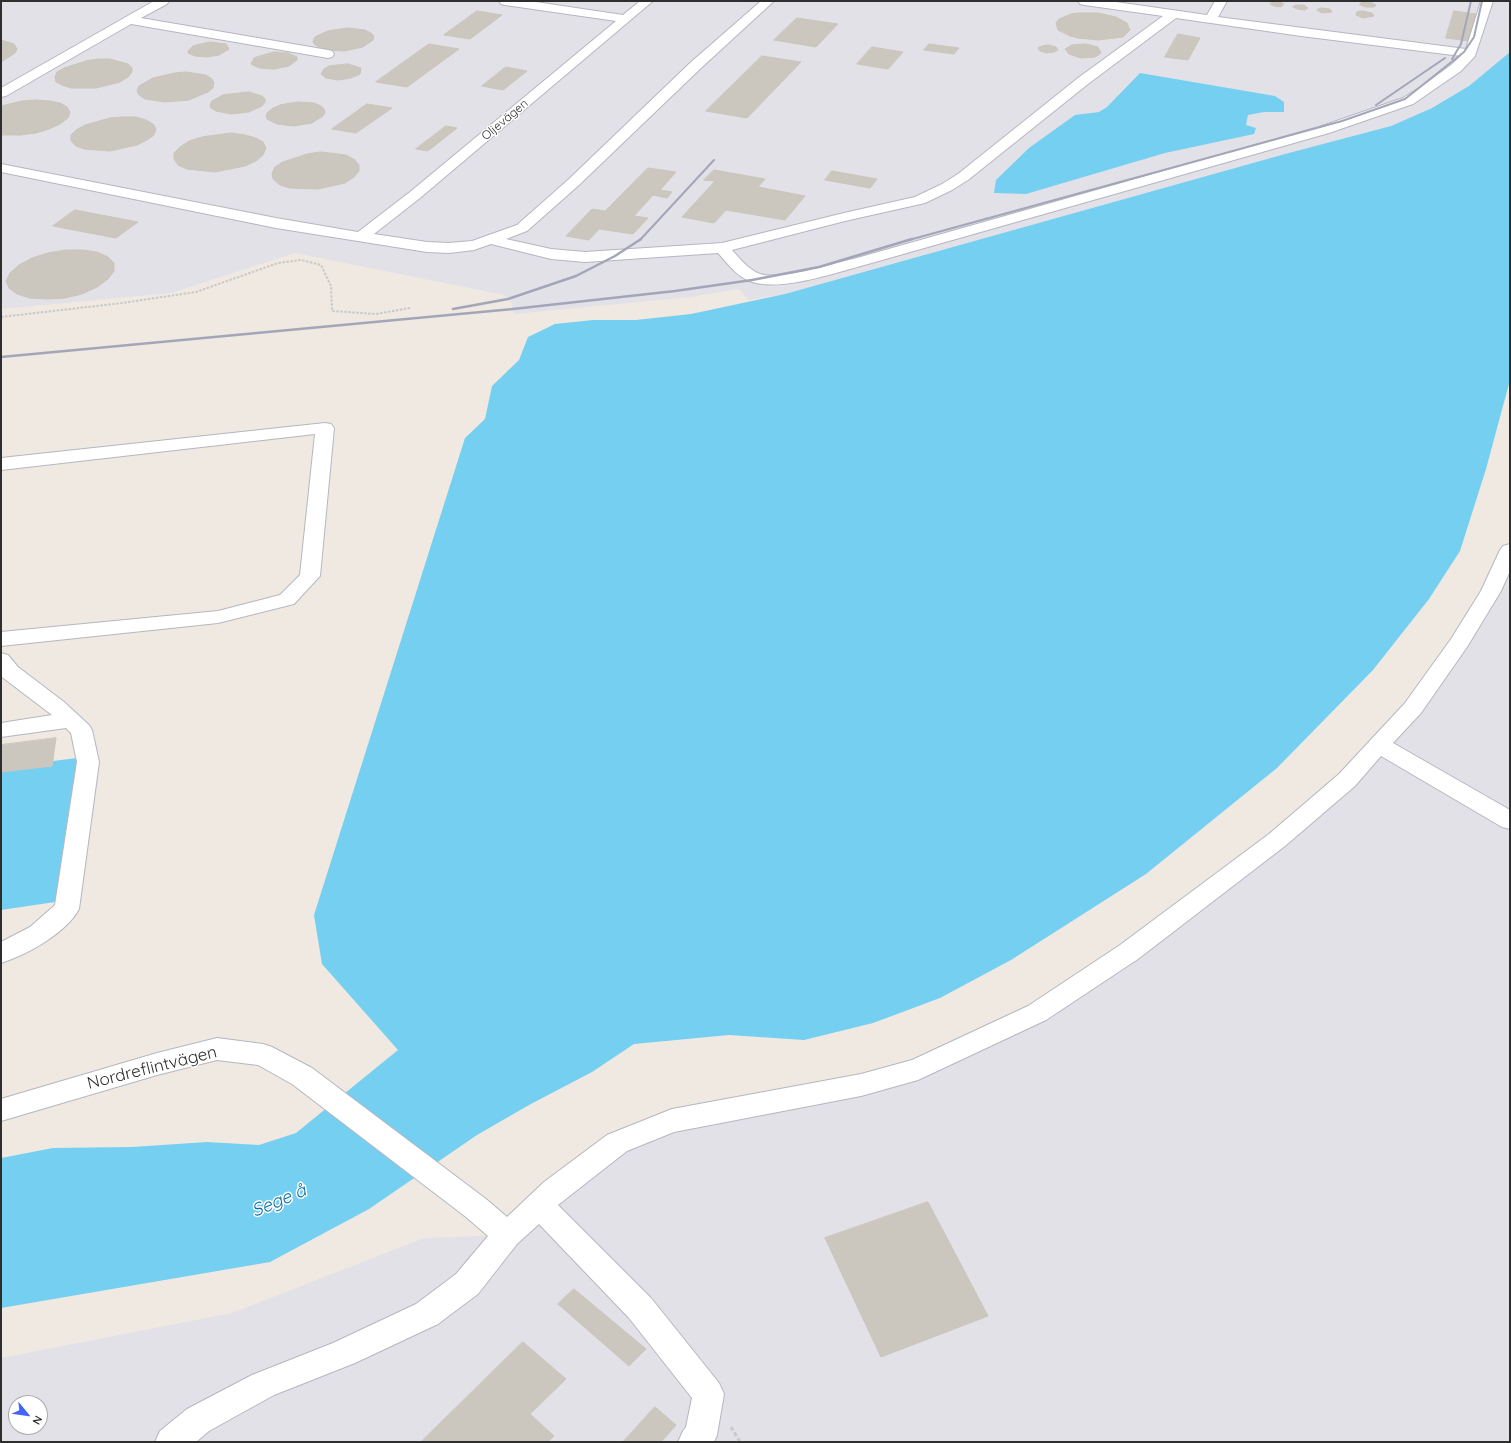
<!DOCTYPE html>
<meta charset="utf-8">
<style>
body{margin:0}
#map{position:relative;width:1511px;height:1443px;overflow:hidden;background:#efe9e1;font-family:Quicksand,sans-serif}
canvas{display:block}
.frame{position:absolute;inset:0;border:2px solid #2e2e2e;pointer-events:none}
.north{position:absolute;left:8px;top:1395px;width:40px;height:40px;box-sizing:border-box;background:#fff;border:1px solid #ababab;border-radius:50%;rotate:119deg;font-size:11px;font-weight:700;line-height:16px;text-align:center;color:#2e2e2e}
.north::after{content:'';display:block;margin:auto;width:14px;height:18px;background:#4264fb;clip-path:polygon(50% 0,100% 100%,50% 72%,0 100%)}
</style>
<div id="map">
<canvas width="1511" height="1443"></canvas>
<div class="frame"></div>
<div class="north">N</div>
</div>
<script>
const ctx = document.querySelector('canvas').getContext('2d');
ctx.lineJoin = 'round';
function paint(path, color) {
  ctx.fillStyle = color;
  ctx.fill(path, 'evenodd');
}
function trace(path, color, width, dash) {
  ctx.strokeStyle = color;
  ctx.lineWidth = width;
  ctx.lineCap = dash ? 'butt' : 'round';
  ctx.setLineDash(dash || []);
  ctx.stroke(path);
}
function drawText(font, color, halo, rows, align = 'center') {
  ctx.font = font + ' Quicksand,sans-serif';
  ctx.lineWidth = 3;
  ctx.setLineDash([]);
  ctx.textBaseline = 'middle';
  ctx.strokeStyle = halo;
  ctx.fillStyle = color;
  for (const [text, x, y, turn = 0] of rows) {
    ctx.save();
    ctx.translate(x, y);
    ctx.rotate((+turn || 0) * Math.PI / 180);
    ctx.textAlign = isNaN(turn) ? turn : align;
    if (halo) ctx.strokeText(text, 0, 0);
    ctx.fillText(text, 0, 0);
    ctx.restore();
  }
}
paint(new Path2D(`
 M1,1H1510V52L1469,86L1432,108L1391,126L1285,154L785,294L749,300L739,289L691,297L514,314L511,302L504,295L295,253L171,293L1,309Z
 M1510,550V1442H1V1358L232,1313L424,1238L507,1235L617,1143L861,1085L1037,1013L1277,840L1413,708ZM16,1403H40V1427H16Z`), '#e3e1e8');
paint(new Path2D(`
 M1510,52V380L1486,469L1460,551L1429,599L1373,670L1277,768L1146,874L1011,960L940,998L873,1023L804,1040L729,1035L634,1044L592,1072L529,1105L477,1135L369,1209L270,1262L1,1308V1158L53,1148L132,1147L207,1142L259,1145L296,1133L398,1050L322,964L314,915L465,438L485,419L492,386L519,360L528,337L555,324L593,320H636L691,314L785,294L1285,154L1391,126L1432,108L1469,86Z
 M1140,73L1275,96L1284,102V112H1264L1248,115L1246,125L1256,128L1254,134L1165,153L1026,194L994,193L996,180L1029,148L1075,115L1099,112L1107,107Z
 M77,758L55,902L1,910V772L52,766L53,761Z`), '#75cff0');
const building = new Path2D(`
 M1273,2H1280L1284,4L1281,7L1274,6L1270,4Z
 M1362,2H1370L1376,5L1374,7H1366L1360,5Z
 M1296,5H1304L1308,8L1305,10L1297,9L1293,7Z
 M1321,8L1330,9L1332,12L1322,13L1317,10Z
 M477,11L502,15L470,39L444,35Z
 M1362,11L1372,13L1374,16L1363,18L1356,15L1357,12Z
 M1454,11L1476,14L1469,41L1446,38Z
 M1079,13H1098L1116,17L1127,23L1130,30L1123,37L1098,40L1078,38L1070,36L1058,30L1056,23L1059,19L1071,14Z
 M797,18L838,24L816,47L774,40Z
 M348,28L365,30L371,33L374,36L373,40L363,47L344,51L325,50L314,44L313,41L315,37L321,34L328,31Z
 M1178,34L1200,38L1188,60L1165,57Z
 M1,40L14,44L17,49L15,53L1,62Z
 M210,42L226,44L229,49L219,55L207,57L195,56L188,53V51L193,46Z
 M429,44L459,49L407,87L376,82Z
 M929,44L959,48L954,54L924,50Z
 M1086,44L1098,47L1101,53L1095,57L1081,58L1069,54L1065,49L1072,45Z
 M1049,45L1056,47L1058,50L1054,52L1047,53L1040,51L1038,48L1042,46Z
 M872,47L903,52L888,69L857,64Z
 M274,52L288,53L297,57V60L289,66L274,69L259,68L251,64L254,58Z
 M762,56L801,62L747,118L706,111Z
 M98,59H110L128,64L132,68V72L128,77L120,82L96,88H71L62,85L56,82L55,77L57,72L64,68L86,61Z
 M348,64L361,68L360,74L351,78L338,80L326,78L321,74L324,69L329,66Z
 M506,67L527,71L503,90L482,86Z
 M186,72L206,75L212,79L214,83L213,88L208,92L189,100L165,102L145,99L139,95L137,91L139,86L153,78L175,73Z
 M249,92L262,96L265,99V102L262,106L249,112L231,114L216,111L211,108L210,105L212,101L223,95Z
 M36,100L50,101L60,103L67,107L70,112L68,118L60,124L49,129L36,133L20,135H1V106L22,101Z
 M298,102L314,103L321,106L324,109L325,112L323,116L312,123L294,126L277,124L267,119L266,115L268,112L273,108L280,105Z
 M367,104L392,108L356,133L332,129Z
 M123,117H136L146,120L153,124L156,129L154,135L147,140L137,145L110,151L84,149L76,146L71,141V135L76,130L85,125L110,118Z
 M446,126L457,128L428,151L416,149Z
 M231,133L245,135L256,138L263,142L266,148L263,155L256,161L245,166L215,172L187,169L178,165L174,159V153L180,147L189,141L202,137Z
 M321,152L346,155L355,160L359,165V171L354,177L345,183L318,189L290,188L280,185L273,179L272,173L275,167L283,162L307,154Z
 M648,168L676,172L660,190L672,192L667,198L653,195L634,216L648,218L633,234L599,229L589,240L566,236L592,209L605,211Z
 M714,170L765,179L758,187L805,196L785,220L726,210L714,223L682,217L715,181L704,180Z
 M832,171L877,179L870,188L825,180Z
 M75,210L138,222L116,238L53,226Z
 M66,250H83L97,252L108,257L114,263V271L108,279L97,287L82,294L65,298L47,299L30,298L17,294L9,288L6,281L10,273L19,265L32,258L48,253Z
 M56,738L52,766L1,772V745Z
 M928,1202L988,1316L881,1357L825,1238Z
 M574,1289L646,1349L629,1366L558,1304Z
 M523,1342L566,1379L530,1414L554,1436L548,1442H421Z
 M655,1407L676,1425L661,1442H623Z`);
paint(building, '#cbc7bf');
trace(building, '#cbc5ba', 1);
const minor = new Path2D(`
 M154,1H169L167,4L141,18L328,50L332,51L334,54L332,57L328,58L131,24L6,96L1,97V88Z
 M499,1H529L623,15L640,1H653L420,198L374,234L427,242L449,243L472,241L517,225L569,179L690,63L761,1H774L700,69L579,185L527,231L506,239L551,249L585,252L722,243L844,213L915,197L942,184L958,174L1078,78L1163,16L1084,5L1080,4L1078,1H1109L1207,15L1215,1H1227L1218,17L1466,49L1481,1H1493L1475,56L1461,71L1413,104L1329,133L868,264C837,272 776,294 747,280C735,274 727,263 718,253L585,262L551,259L491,244L474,250L449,253L427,252L276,228L1,172V164L276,218L358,232L410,192L616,21L505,5L501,4ZM1176,18L1301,36L1461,56L1451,65L1424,85L1403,98L1319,127L857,258C834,263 781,281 760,274C749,270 740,259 732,250L845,221L925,203L952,190L968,180L1088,84Z
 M325,423L331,424L334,428L320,576L294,604L218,623L1,646V632L218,611L280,595L300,575L315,434L1,470V458Z
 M1510,544V571L1501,591L1467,647L1421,713L1393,743L1510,810V829L1502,827L1381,756L1355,786L1285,846L1138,959L1046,1020L918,1080L861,1096L674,1132L627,1151L558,1205L651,1298L719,1383L724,1394L717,1435L714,1442H678L683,1431L686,1427L692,1398L629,1318L539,1224L517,1244L478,1294L438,1324L355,1363L274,1395L209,1431L196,1442H155L160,1431L187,1409L252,1375L333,1343L416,1304L456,1274L488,1236L466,1217L292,1084L258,1065L217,1060L157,1075L1,1121V1099L157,1053L217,1038L263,1044L272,1047L312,1068L486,1199L507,1217L544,1182L607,1135L672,1109L861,1074L912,1060L1028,1006L1120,945L1269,834L1339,774L1405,703L1451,639L1481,591L1500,550L1503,546Z
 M1,653L8,655L18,667L64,702L89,725L92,730L99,762L79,909C66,933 27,955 1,963V942L30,927L55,905L77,762L71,733L66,728L1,737V723L52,715L2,677L1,675Z`);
trace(minor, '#b4b7c1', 2);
trace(new Path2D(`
 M1,317L122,303L196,292L278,263L301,260L321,265L331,286L332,311L376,314L410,308`), '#c9c9c9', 2, [2.5, 1.5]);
trace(new Path2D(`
 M731,1427L740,1442`), '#c9c9c9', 3, [4, 2.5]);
paint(minor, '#fff');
trace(new Path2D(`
 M1452,59L1461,44L1471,1
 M1376,105L1445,58
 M640,240L714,160
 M909,240L1342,121L1405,99L1464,52L1474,37L1482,1`), '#a3a6b8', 2);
trace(new Path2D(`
 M453,309L508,299L576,276L615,256L641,239
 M1,357L513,309L675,291L752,280L819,267L912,239`), '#a3a6b8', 2.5);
drawText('12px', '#2e2e2e', '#fff', [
 ["Oljevägen",505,120,-40]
]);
drawText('17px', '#2e2e2e', '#fff', [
 ["Nordreflintvägen",152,1068,-14]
]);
drawText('italic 18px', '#0d6fa3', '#fff', [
 ["Sege å",279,1201,-23]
]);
</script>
